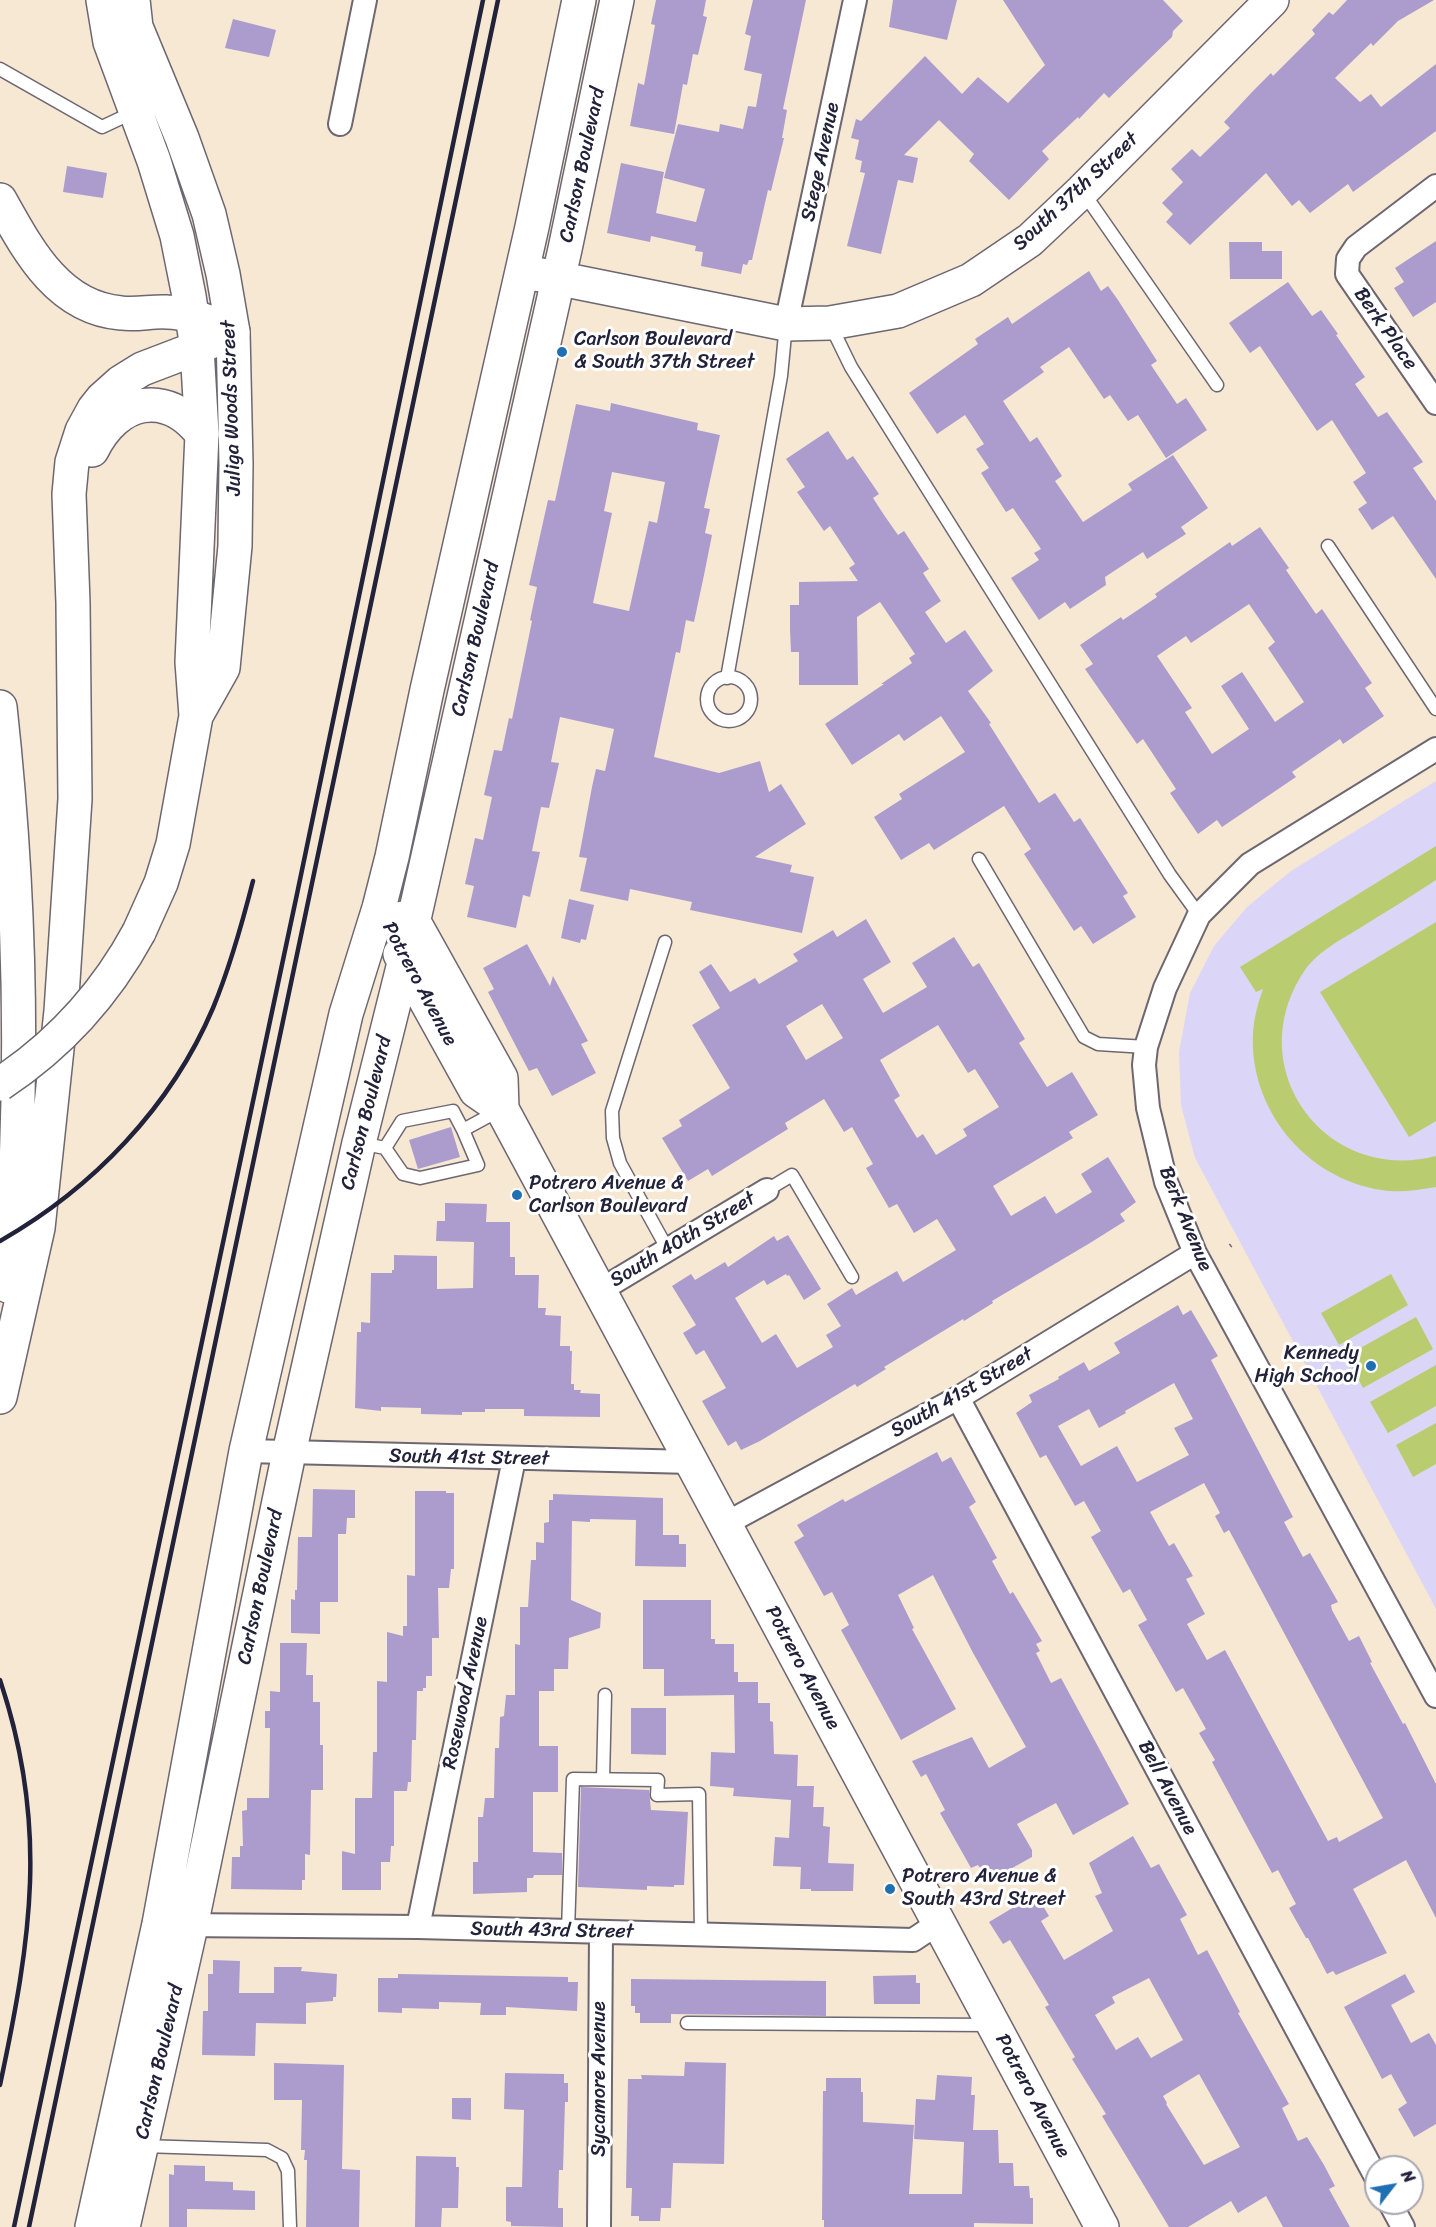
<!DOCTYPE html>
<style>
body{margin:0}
#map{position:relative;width:1436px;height:2227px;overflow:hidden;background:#f7e8d4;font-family:Sriracha,sans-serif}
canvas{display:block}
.north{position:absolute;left:1364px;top:2155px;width:60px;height:60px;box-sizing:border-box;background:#fff;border:2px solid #a7a7b1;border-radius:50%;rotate:59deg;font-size:16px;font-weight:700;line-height:24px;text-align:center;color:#22223b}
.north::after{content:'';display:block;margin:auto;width:21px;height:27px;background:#1f6fb2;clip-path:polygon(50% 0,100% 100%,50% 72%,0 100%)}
</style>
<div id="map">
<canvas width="1436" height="2227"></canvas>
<div class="north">N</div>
</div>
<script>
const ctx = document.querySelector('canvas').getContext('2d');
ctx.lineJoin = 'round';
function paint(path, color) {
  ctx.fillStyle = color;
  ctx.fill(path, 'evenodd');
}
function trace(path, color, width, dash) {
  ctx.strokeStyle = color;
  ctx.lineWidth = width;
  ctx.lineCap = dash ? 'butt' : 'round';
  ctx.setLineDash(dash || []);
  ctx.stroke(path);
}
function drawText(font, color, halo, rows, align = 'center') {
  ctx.font = font + ' Sriracha,sans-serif';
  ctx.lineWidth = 6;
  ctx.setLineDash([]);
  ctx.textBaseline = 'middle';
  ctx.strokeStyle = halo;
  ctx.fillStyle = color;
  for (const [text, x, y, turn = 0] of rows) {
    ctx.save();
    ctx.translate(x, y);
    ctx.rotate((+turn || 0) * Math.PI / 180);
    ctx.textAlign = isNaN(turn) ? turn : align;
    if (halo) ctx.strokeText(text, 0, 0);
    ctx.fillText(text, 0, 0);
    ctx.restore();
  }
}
paint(new Path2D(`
 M1436,781V1609L1195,1158L1181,1105L1179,1052L1190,993L1214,946L1247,907L1291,871Z`), '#dbd6f7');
paint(new Path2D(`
 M1436,846V880C1412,896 1387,911 1363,926C1343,939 1319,950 1305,970C1239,1066 1324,1185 1436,1156V1187C1418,1190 1399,1193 1381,1190C1306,1178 1249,1110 1253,1033C1254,1018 1258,1003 1263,989L1256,992L1240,967Z
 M1436,922V1121L1409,1137L1320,992Z
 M1391,1274L1408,1305L1339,1345L1321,1313Z
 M1416,1317L1433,1349L1363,1388L1346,1356Z
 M1436,1365V1406L1388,1433L1370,1402Z
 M1436,1423V1464L1413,1477L1396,1445Z`), '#b9cc70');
paint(new Path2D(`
 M656,0H706L703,16L707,17L698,55L693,54L687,85L683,84L674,134L630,126L638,83L644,85L655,25L651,24Z
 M753,0H806L783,109L787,110L782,138H784L771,191L768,190L752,260H749L747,265L743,264L741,274L701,266L703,252L695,251L696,246L651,236L650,242L607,233L621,163L664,172L656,213L696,222L705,189L664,178L678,124L719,132L720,124L743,129L748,106L756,107L762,74L744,70L751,36L745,34Z
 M893,0H957L947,40L889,27Z
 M1003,0H1163L1183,21L1173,31L1172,37L1109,98L1104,93L1079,119L1078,117L1042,151L1049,159L1009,200L969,161L974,154L939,120L904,155L918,158L913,183L898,180L881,254L847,246L865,173L860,172L862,161L855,159L859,140L851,138L856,119L861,121L925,56L962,94L978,77L1008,103L1045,65Z
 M1347,0H1434L1398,21L1373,46L1371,43L1335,78L1360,102L1371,94L1381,107L1436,64V131L1353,192L1348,184L1310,213L1299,200L1292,206L1266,173L1190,245L1166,222L1173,214L1162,203L1183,182L1171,169L1192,149L1200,157L1230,128L1224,122L1253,91L1271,73L1273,76L1315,34L1312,30L1329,12L1333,15Z
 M233,19L276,30L269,57L225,48Z
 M67,166L107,173L103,198L63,192Z
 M1436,241V302L1413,317L1394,288L1404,282L1395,268Z
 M1229,242H1262V251H1282V279H1230Z
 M1089,271L1101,291L1108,286L1118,300L1157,361L1151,365L1177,404L1186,398L1207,430L1166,458L1138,415L1128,421L1110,395L1104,399L1069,347L1040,367L1044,372L1003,401L1030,442L1037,437L1062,476L1055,481L1083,522L1132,490L1128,484L1173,455L1208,508L1181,527L1186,534L1147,559L1143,552L1105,577L1106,585L1070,609L1065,602L1039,620L1011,578L1039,560L1034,553L1041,549L1013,508L1006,512L981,473L989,468L976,449L984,444L965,415L937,434L909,393L978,344L975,339L1008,317L1012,324Z
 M1288,282L1312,316L1321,310L1338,334L1336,335L1365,377L1355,384L1378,417L1387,412L1423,462L1413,468L1436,501V579L1393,516L1372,530L1358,509L1367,503L1353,482L1366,473L1332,420L1317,431L1260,346L1250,353L1229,323Z
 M611,403L698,423L697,430L720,435L704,508L710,509L705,533L712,535L704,575L694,622L686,620L680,653L676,652L654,757L719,773L760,761L769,792L781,784L806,824L755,857L792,865L790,872L814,877L802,933L690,910L692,902L630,889L628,901L580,891L587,858L579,857L592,787L596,769L605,771L614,729L560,717L551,762L559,763L549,808L541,807L532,851L540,852L530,897L523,895L516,928L467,917L474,886L465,884L475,838L483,840L492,797L484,795L494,750L502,751L509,718L512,719L532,621L530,620L537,587L529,585L548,500L555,501L576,404L610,411ZM612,472L665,482L657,523L649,521L629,611L593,603L612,513L604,511Z
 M828,431L847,460L853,456L879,494L873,498L884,515L898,535L904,531L929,569L923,573L941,601L925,612L946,643L965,630L993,671L968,691L991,723L989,724L1039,803L1055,793L1074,822L1080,818L1128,893L1123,896L1136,917L1093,944L1081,926L1074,931L1024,854L1031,849L1004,806L934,850L929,843L901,860L874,817L902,799L899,794L965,752L941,716L904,741L899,734L852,765L825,724L884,684H881L912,663L909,658L915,654L880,602L857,617L858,685H799V652H791L790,630V605H799V582L858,581L849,568L855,564L830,526L824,531L797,492L805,487L786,459Z
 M1260,527L1289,568L1286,570L1316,614L1322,609L1372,683L1365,688L1384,716L1343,744L1340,739L1292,772L1296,777L1222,827L1217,820L1198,834L1170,793L1176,789L1143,739L1137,744L1085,669L1093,664L1080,645L1121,617L1123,620L1157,597L1155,594L1230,542L1232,546ZM1249,604L1275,642L1268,648L1304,702L1275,722L1242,672L1221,686L1249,729L1212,754L1185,712L1192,708L1157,656L1186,636L1191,643Z
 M569,899L594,905L586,940L581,939L580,943L561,938Z
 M866,919L891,962L863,979L883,1013L927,987L912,963L954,937L973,967L979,963L1025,1039L1019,1043L1047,1087L1072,1072L1098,1115L1069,1132L1073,1138L993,1186L1011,1216L1045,1196L1056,1214L1092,1192L1081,1174L1108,1157L1136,1202L1120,1214L1125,1221L1090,1243L992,1301L993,1303L964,1321L963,1319L884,1367L886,1369L857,1387L855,1384L760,1441L741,1450L736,1441L728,1446L702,1401L726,1388L704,1350L696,1355L683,1333L696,1325L672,1286L691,1274L695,1280L725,1262L728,1267L774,1236L777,1241L788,1235L821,1289L804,1300L789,1275L787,1276L786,1274L767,1285L764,1280L735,1298L762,1343L776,1334L797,1368L833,1347L826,1335L841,1326L827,1304L852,1288L856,1295L897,1271L903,1282L956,1250L937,1219L914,1233L897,1204L889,1208L866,1168L873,1164L852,1127L844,1132L824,1099L785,1123L788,1129L712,1176L708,1169L688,1181L662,1138L682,1126L679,1120L730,1088L692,1025L720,1008L699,972L711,964L730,992L755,978L759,984L798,961L793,954L833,930L837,937ZM822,1004L843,1038L806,1060L786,1026ZM938,1025L968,1073L975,1069L999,1107L963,1129L967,1136L936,1155L923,1134L917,1138L894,1100L900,1096L880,1060Z
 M527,944L550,986L553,976L588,1041L581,1044L596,1073L552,1096L537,1068L529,1071L521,1056L488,992L494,989L483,968Z
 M451,1127L460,1157L418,1169L409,1140Z
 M445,1203L487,1204L486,1222H510V1257H515V1275H539L538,1308H546L545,1315L561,1316L560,1346H570V1351H572L571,1384H574V1390H581L580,1393L600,1394V1417L524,1416V1409H485V1412H462V1415L421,1414V1408L381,1407V1411L355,1408L357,1332H361V1322L370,1323L371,1273H392V1270H394V1255L437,1256V1289L473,1288L474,1242L436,1241L437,1221H445Z
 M1178,1305L1183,1315L1191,1310L1218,1356L1211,1360L1293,1517L1284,1522L1303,1557L1310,1553L1338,1602L1331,1605L1332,1610L1349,1641L1359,1636L1372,1662L1370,1663L1403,1724L1405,1723L1436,1784V1918L1406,1860L1353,1889L1387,1953L1336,1975L1333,1971L1327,1974L1308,1938H1306L1289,1908L1296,1904L1278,1870L1272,1873L1212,1762L1215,1760L1199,1733L1206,1729L1183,1688L1176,1692L1138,1625L1147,1620L1130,1589L1123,1593L1091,1537L1101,1531L1084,1501L1075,1506L1046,1455L1040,1458L1016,1413L1032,1402L1029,1395L1059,1379L1058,1377L1084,1362L1089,1371L1120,1353L1114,1343ZM1174,1383L1193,1419L1174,1428L1189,1455L1137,1482L1117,1446L1081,1466L1058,1426L1089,1409L1099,1428L1126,1413L1125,1411ZM1204,1483L1220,1513L1215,1516L1224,1533L1229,1530L1383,1818L1339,1842L1337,1837L1328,1841L1225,1650L1207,1660L1187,1624L1205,1614L1186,1579L1193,1576L1174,1543L1169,1546L1150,1512Z
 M937,1452L942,1462L951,1457L976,1502L969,1507L997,1558L992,1561L1010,1594L1013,1592L1042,1641L1036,1644L1040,1651L1036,1653L1051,1683L1061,1678L1129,1804L1073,1835L1056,1803L1017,1824L1032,1850V1857L989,1881L978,1865L971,1868L940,1813L945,1810L926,1774L921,1777L912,1761L972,1737L989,1768L1026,1747L972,1651L933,1575L898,1595L914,1628L912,1629L956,1709L901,1740L841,1630L849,1625L832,1592L824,1596L794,1542L804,1536L797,1525L843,1499L845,1502Z
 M313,1489L355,1490V1518H347L346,1534H338V1602H320V1634L291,1633V1599L295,1600V1590H297L298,1537H312Z
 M415,1491H446V1493H454V1569H451L449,1588H438L439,1638H432V1676H426V1688H423V1691H417L416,1740H412L411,1782H408L407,1791H394V1846H391L390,1862H381V1890H342V1851L355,1854V1798H372L373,1752H377V1681L387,1682V1632L403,1636V1626H407V1575L415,1576Z
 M553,1494L663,1498V1535H679V1544H686V1567L635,1566L636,1520L590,1519V1522L572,1521L571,1600L601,1613L600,1628L569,1638L568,1669H554V1691H539V1746H558V1792H533V1852L562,1853V1875H534L533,1878H527V1892L473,1894V1862H478V1817H483L485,1798H494L495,1748H499L500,1717L504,1716L506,1695H515V1644L520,1645V1607H528L531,1560H536V1542L544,1543V1523L549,1522V1500H553Z
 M643,1600H711V1639H715V1644H734V1672H738V1682H758V1703H770V1721L773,1722L774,1754L798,1755L797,1786H814L813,1807H824L823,1826L830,1827L828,1863L854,1864L853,1891H811V1889H800L801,1867L773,1866L775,1837L789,1838L791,1800L733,1796L734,1788L710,1786L711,1752L735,1753L734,1695L664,1696V1669H643Z
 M280,1643H307L306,1675H313V1702H320V1745H323V1790H311L310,1855L305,1854V1880H302V1890L231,1889L232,1857H240V1846H243L242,1811L247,1810V1798H269L270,1728H265V1711H270V1691L280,1692Z
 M631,1708H666V1755L631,1754Z
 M581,1787L649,1790L651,1810L688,1812L684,1885H674V1887L647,1886V1890L578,1887Z
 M1133,1836L1151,1868L1159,1864L1187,1915L1180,1919L1198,1955L1207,1950L1240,2012L1238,2013L1289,2104L1282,2108L1298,2141L1307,2137L1324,2165L1335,2186L1329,2189L1350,2227H1283L1266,2196L1238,2213L1231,2201L1188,2227H1169L1102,2116L1106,2114L1072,2059L1075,2057L1045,2007L1049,2005L1010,1940L1003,1944L989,1922L1036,1894L1049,1916L1041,1921L1064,1960L1083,1949L1113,1931L1095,1896L1102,1893L1089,1863ZM1149,1978L1183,2040L1151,2058L1138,2037L1116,2050L1095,2015L1115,2003L1112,1997ZM1199,2074L1240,2147L1204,2165L1166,2104L1167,2103L1163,2096Z
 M213,1960L240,1961L239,1993H274V1967H302L301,1971L337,1974L336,1997H333V2001L306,2003V2024L256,2023L255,2056L202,2055L203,2011H208V1974H213Z
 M398,1974L568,1977V1982H578L577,2011L506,2007V2015H480L481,2003L439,2002V2009L402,2008V2013L378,2012V1978H398Z
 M1405,1974L1415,1992L1391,2005L1411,2043L1429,2033L1436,2045V2124L1414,2137L1398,2109L1407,2103L1391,2074L1382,2079L1344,2007Z
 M916,1975V1983H920V2004H874L873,1976Z
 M631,1979L826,1981V2016L671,2014V2023H640V2013H635V2006H631Z
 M685,2062L726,2063L724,2164L673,2163L671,2208H661L660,2221H639V2216H631L632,2188H626L628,2079H642L641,2075L684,2076Z
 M274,2063L344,2065L342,2169L360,2170L359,2227H306L307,2160H304L305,2150H301L302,2100H274Z
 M505,2073L564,2074V2083H568V2102H565L563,2170H559L558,2208H563V2227L511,2226V2222L506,2221V2187H522L524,2110L504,2109Z
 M937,2075L972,2077L971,2095H975L973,2130H998L999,2163H1013L1014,2186H1029L1030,2198H1033V2224L974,2223V2227H824V2220H822L823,2091H826V2078H861V2092H863V2122L914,2125L909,2194H962L964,2142L914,2139L916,2099L935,2100Z
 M452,2098H471V2120L452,2119Z
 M416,2156L456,2157V2167H459L458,2208H442L441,2227H415Z
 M174,2165L205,2166V2181L233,2182V2190L255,2191V2210L187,2209V2227H169V2174L174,2175Z`), '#ac9ccd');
const lane = new Path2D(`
 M0,69L102,127L136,111
 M1083,192L1217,385
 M830,324L851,367L1170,875L1199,915
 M1328,546L1436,709
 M707 699a22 22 0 1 1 44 0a22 22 0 1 1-44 0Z
 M727,678L781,376L786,324
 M979,859L1084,1037L1098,1044L1146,1047
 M665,942L612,1111L613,1138L620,1163L668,1250
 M360,1143L385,1148L403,1174L420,1178L478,1165L463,1130
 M385,1148L402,1121L453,1111L463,1130L498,1111
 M767,1190L792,1175L852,1277
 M603,1779L605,1695
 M568,1931L573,1779L658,1780L657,1795L699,1794L701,1935
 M687,2023L990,2025
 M143,2146L267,2150L282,2158L288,2171L290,2227`);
const street = new Path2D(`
 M340,124L365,0
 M1436,186L1356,247L1348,259L1347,274L1436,403
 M786,324L855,0
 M1436,749L1250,864L1199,915L1165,988L1146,1047L1144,1065L1148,1108L1166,1182L1195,1253L1436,1696
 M599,1291L767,1190
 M958,1398L1376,2177
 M246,1451L692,1462
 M725,1524L958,1398L1195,1253
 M179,1925L418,1927L913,1940L940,1922
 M418,1927L514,1459
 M1390,2203L1403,2227
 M599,2227L601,1932`);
const secondary = new Path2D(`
 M103,0L110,42L154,161L177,236L189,296L197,348L202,434L192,662L196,716L173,844L161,883L139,932
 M133,0L136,27L182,138L209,214L223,274L233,332L236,464L235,546L223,668L196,716
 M536,274L786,324L830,323L898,311L971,280L1030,240L1082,191L1272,0
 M403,918L414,922L501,1078L502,1109L1102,2227
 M400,954L476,1091L502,1109
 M92,2227L159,1924L246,1451L346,1014L379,908L392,857L427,690L532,227L579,0
 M123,2227L191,1926L289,1453L359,1143L404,963L565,249L617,0`);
const highway = new Path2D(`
 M0,200C28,250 58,308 121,313C137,315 152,311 167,312C190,312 212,324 233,332
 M92,450C117,399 166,388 202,434
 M0,707C21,899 25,1094 8,1286
 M0,1397L38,1228L61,1011L75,799L73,603L69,494L72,462L82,431L94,409L102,399L121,382L142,369L197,348L233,332`);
trace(lane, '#6d6771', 15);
trace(street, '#6d6771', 26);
trace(secondary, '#6d6771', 36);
trace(highway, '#6d6771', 36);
trace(new Path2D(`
 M1230,1246L1234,1243`), '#6d6771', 4, [1.5, 4.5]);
trace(lane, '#fff', 12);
trace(street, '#fff', 22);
trace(secondary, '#fff', 33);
trace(highway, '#fff', 33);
trace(new Path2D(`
 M0,1241C93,1188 171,1107 213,1008C230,967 242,924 253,881
 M0,1680C49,1826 31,1939 0,2085
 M14,2227L297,894L483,0
 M29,2227L498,0`), '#22223b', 4.5);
const secondaryBridge = new Path2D(`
 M0,1084C59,1045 105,995 139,932`);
trace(secondaryBridge, '#6d6771', 36, []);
trace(secondaryBridge, '#fff', 33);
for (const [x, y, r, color] of [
 [562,352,6,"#1f6fb2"],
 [517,1195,6,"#1f6fb2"],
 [1371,1366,6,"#1f6fb2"],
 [890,1889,6,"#1f6fb2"]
]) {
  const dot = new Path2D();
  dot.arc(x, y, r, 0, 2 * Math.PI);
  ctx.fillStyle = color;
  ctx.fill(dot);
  trace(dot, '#fff', 2);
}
drawText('20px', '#22223b', '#fff', [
 ["Stege Avenue",821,162,-78],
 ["Carlson Boulevard",583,165,-78],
 ["South 37th Street",1076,192,-43],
 ["Berk Place",1385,329,55],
 ["Juliga Woods Street",232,408,-92],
 ["Carlson Boulevard",476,639,-77],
 ["Potrero Avenue",419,984,62],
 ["Carlson Boulevard",367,1113,-76],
 ["Berk Avenue",1185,1219,68],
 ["South 40th Street",683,1240,-31],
 ["South 41st Street",962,1393,-30],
 ["South 41st Street",469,1458,1],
 ["Carlson Boulevard",261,1587,-78],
 ["Potrero Avenue",802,1668,62],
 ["Rosewood Avenue",466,1693,-78],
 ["Bell Avenue",1167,1788,62],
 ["South 43rd Street",552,1931,1],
 ["Carlson Boulevard",160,2062,-77],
 ["Sycamore Avenue",600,2079,-90],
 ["Potrero Avenue",1032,2096,62]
]);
drawText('20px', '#22223b', '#fff', [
 ["Carlson Boulevard",574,340],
 ["& South 37th Street",574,363],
 ["Potrero Avenue &",529,1184],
 ["Carlson Boulevard",529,1207],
 ["Kennedy",1359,1354,"right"],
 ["High School",1359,1377,"right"],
 ["Potrero Avenue &",902,1877],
 ["South 43rd Street",902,1900]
], 'left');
</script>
